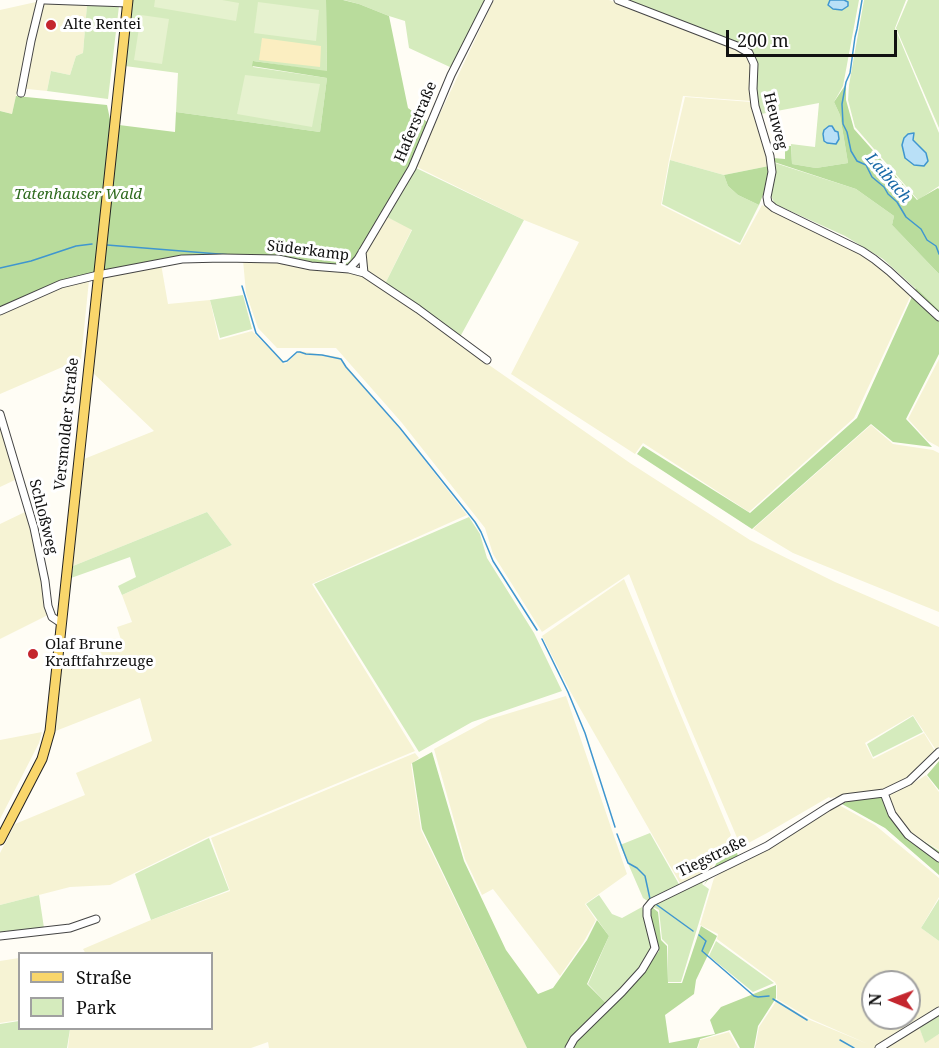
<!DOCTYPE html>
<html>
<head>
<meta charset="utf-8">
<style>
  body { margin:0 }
  #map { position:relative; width:939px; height:1048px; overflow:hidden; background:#fffdf5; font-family:"Noto Serif",serif }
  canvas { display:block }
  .legend { position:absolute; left:18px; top:952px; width:195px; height:78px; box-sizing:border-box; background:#fff; border:2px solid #a0a0a0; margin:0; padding:8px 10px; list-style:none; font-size:18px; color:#111 }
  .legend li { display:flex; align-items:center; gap:12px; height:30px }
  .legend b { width:30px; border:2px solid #a0a0a0 }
  .north { position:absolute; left:861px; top:970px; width:60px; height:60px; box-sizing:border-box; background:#fff; border:2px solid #a0a0a0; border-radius:50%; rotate:271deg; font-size:16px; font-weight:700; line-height:24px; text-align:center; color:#111 }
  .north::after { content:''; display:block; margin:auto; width:21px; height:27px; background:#c4262e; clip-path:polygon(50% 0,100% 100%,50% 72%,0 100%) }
  .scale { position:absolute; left:726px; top:30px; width:171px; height:27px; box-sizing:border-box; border:3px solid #111; border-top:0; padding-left:8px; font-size:18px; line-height:21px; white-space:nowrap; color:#111; -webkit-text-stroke:4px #fff; paint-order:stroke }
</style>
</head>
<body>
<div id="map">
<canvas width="939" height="1048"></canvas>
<ul class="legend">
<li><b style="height:8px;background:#f9d66b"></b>Straße</li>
<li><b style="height:16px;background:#d5ebbd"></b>Park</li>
</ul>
<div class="north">N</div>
<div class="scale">200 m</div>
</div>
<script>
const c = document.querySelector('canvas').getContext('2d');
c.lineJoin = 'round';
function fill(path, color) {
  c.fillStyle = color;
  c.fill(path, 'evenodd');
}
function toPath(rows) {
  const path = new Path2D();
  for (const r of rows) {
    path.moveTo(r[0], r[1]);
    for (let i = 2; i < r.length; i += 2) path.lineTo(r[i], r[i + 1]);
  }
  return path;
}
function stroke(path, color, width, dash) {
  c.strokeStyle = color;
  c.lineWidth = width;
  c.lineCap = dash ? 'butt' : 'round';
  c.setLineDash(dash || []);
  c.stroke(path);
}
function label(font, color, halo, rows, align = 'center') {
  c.font = font + ' "Noto Serif",serif';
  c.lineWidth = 6;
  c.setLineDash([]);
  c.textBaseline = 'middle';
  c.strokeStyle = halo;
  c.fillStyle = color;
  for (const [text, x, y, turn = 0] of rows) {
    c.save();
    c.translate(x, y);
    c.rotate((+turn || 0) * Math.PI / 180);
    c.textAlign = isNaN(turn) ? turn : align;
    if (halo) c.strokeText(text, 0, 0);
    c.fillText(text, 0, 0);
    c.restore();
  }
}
const farmland = toPath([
  [494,0,609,0,736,48,746,54,752,65,750,101,683,96,669,160,661,205,740,245,762,205,860,253,888,273,911,295,854,418,749,512,643,443,635,454,511,374,579,242,524,220,415,166],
  [36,2,87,5,83,53,76,56,70,75,51,71,47,91,18,88,12,114,0,111,0,10],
  [685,97,751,102,766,146,769,166,724,175,670,160],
  [387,217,412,229,385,284,367,273,364,253],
  [243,260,280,263,313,270,357,273,422,314,489,365,630,463,750,540,835,582,939,627,939,746,936,750,913,715,865,743,873,759,924,733,935,751,908,778,884,790,830,798,829,797,767,833,741,847,676,694,629,574,542,632,493,554,485,528,402,423,336,348,277,348,258,328,246,293],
  [161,264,168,304,210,300,219,340,252,331,285,364,299,351,339,357,408,439,467,515,312,584,415,751,210,836,110,885,70,887,0,905,0,853,15,824,85,795,76,773,152,741,140,698,53,732,62,666,122,643,117,627,132,622,122,595,232,545,207,512,73,566,84,459,154,431,93,373,102,277],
  [89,280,81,359,0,394,0,314,62,286],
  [939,359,939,447,928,441,908,419],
  [0,421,17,479,0,487],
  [871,425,893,444,933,450,939,453,939,612,793,553,753,529],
  [27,511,32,526,48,615,0,639,0,524],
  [624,579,731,835,711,868,681,885,570,691,542,636],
  [566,696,627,874,585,904,596,920,583,943,560,976,493,889,482,895,465,859,434,749,490,719],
  [42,732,39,743,0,819,0,740],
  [415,753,419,758,411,764,421,830,527,1048,269,1048,268,1042,251,1048,68,1048,70,1029,212,1028,212,954,86,954,83,949,151,920,230,891,211,838],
  [926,775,939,792,939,850,906,830,894,812,888,796,920,779],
  [839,805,875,825,939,878,939,897,921,928,939,941,939,1009,932,1011,874,1048,755,1048,759,1027,777,1000,810,1020,868,1044,811,1019,777,999,777,986,775,982,717,939,718,934,700,925,714,878,730,866],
  [873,982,909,982,909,1018,873,1018],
  [19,958,19,1020,0,1023,0,961],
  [919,1027,925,1042,939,1034,939,1048,884,1048],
  [729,1032,738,1048,698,1048,700,1040]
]);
const green = toPath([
  [132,0,326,0,327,72,254,61,253,67,327,78,320,132,176,112,178,73,125,66],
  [344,0,485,0,452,68,409,48,405,21,389,16,359,4],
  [623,0,859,0,843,86,834,102,840,115,848,163,816,168,792,164,791,144,815,147,819,103,761,114,755,92,755,61,754,54,750,48],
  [864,0,906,0,895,28,939,133,939,186,918,200,855,127,848,100,849,85],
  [908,0,939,0,939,128,896,28],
  [87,5,119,6,108,99,47,91,51,71,70,75,76,56,83,53],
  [670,160,724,175,728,186,738,195,759,205,740,243,662,204],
  [775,163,856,189,894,216,892,225,939,274,939,310,883,259,845,236,775,204,771,196],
  [414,167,524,220,460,337,385,284,412,230,387,217],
  [243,295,252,329,220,338,210,300],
  [207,512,232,545,122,595,118,586,136,577,130,557,71,578,73,566],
  [469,517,480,534,487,558,534,633,562,691,472,722,419,752,314,584],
  [913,716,923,732,873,757,867,744],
  [650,833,680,886,649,902,643,898,620,845],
  [209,838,229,890,151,920,135,874],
  [707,877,702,884,709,889,681,982,668,982,668,945,662,939,659,910,653,907,661,900],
  [39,895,44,928,0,933,0,905],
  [599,895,612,914,622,918,642,907,653,947,640,969,607,1004,588,984,609,936,586,904],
  [939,899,939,941,921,928],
  [716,941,774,983,753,992,709,956],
  [939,1014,939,1034,925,1043,919,1027],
  [19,1021,20,1028,70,1029,67,1048,0,1048,0,1024]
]);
const forest = toPath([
  [326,0,343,0,359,4,389,16,408,108,430,124,406,172,363,243,359,253,346,266,242,255,106,271,103,268,96,270,93,273,0,307,0,111,12,114,16,96,107,105,111,124,175,132,176,112,320,132,327,78,252,66,253,61,327,71],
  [846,84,846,100,854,129,917,200,938,188,939,189,939,274,892,225,894,216,856,189,774,162,773,158,785,159,785,146,791,146,792,164,816,168,848,163,840,115,834,102],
  [769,166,766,187,759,205,738,195,728,186,724,175],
  [916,288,939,310,939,354,906,419,932,447,893,442,871,424,752,529,637,454,643,446,750,513,857,418],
  [432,752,464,861,506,950,538,994,553,988,587,940,597,920,609,936,587,984,607,1004,564,1048,527,1048,422,829,412,763],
  [939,761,939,790,927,775],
  [884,797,906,830,939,851,939,875,885,828,842,804,850,800],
  [728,843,735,843,738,857,719,866,704,885],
  [652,907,658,912,661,940,667,946,668,983,682,983,701,926,717,936,696,980,694,994,665,1015,669,1043,715,1034,710,1020,721,1007,776,985,776,998,758,1026,754,1048,740,1048,730,1030,700,1039,697,1048,569,1048,624,994,659,951,650,916]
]);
const sand = toPath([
  [262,38,321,46,320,67,259,60]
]);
const pitch = toPath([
  [155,0,222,0,239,3,236,21,154,7],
  [258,2,319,10,316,41,254,33],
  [141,15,169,19,162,64,134,60],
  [245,75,320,84,312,127,237,114]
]);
const water = toPath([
  [830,0,844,0,848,2,848,6,842,10,833,9,828,5,830,0],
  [829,126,832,126,835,131,838,132,839,139,836,144,827,143,824,141,823,134,824,130,829,126],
  [914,133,913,140,926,153,928,161,924,166,914,165,905,158,902,145,904,138,908,134,914,133]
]);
const stream = toPath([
  [862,0,857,29,855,37,850,73,846,82,842,104,843,124,847,132,851,151,857,161,866,165,872,177,884,187,888,194,897,202,906,217,921,229,927,240,936,246,939,254],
  [107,245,231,255],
  [0,268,31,261,76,246,92,244],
  [242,286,256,333,283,362,287,361,297,352,300,352,306,354,322,355,341,359,346,367,400,428,475,522,481,532,493,561,537,630],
  [542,639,568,692,585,733,615,827],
  [617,834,628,863,637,868,645,876,650,899],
  [657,905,693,931],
  [699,935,706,941,702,951,754,996,758,997,769,996],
  [773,999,807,1020],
  [840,1040,854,1048]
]);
const minor = toPath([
  [45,0,128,3],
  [618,0,737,46,749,53,754,64,753,89,755,106,770,156,772,172,767,197,768,203,774,208,862,251,874,259,889,271,939,317],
  [21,93,31,41,41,0],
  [362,252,364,273],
  [349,269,358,259,412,168,451,75,489,0],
  [0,311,61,284,98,275,182,259,223,258,278,259,311,266,349,269,364,273,418,309,487,360],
  [0,414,34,528,45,581,48,606,52,617,61,623],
  [884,793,892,814,908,835,939,858],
  [0,936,70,928,96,919],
  [569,1048,574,1039,622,992,642,970,655,948,647,916,647,908,652,902,767,846,828,807,844,798,884,793,909,781,939,752],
  [879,1048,939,1011]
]);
const major = toPath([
  [0,840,42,759,50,731,128,0]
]);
const markers = [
  [51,25,6,"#c4262e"],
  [33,654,6,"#c4262e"]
];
const poiNames = [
  ["Alte Rentei",63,25],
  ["Olaf Brune",45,645],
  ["Kraftfahrzeuge",45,662]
];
const streetNames = [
  ["Heuweg",775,121,76],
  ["Haferstraße",416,122,-67],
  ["Süderkamp",308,251,7],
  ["Versmolder Straße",67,424,-84],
  ["Schloßweg",43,517,76],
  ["Tiegstraße",712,857,-26]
];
const parkNames = [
  ["Tatenhauser Wald",78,195]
];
const waterNames = [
  ["Laibach",888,178,49]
];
fill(farmland, '#f6f3d4');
fill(green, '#d5ebbd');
fill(forest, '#b9dc9c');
fill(sand, '#fbeec1');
fill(pitch, '#e6f2cf');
fill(water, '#b9e0f7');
stroke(water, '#3f96cf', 1.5);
stroke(stream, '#3f96cf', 1.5);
stroke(minor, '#444', 9);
stroke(major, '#222', 11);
stroke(minor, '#fff', 7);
stroke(major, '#f9d66b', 9);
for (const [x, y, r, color] of markers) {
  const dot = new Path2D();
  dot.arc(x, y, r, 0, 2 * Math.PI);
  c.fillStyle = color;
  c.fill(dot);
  stroke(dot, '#fff', 2);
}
label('15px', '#111', '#fff', poiNames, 'left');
label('15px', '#111', '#fff', streetNames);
label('italic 15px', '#2f6b1f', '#fff', parkNames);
label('italic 16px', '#1768a6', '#fff', waterNames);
</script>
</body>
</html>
